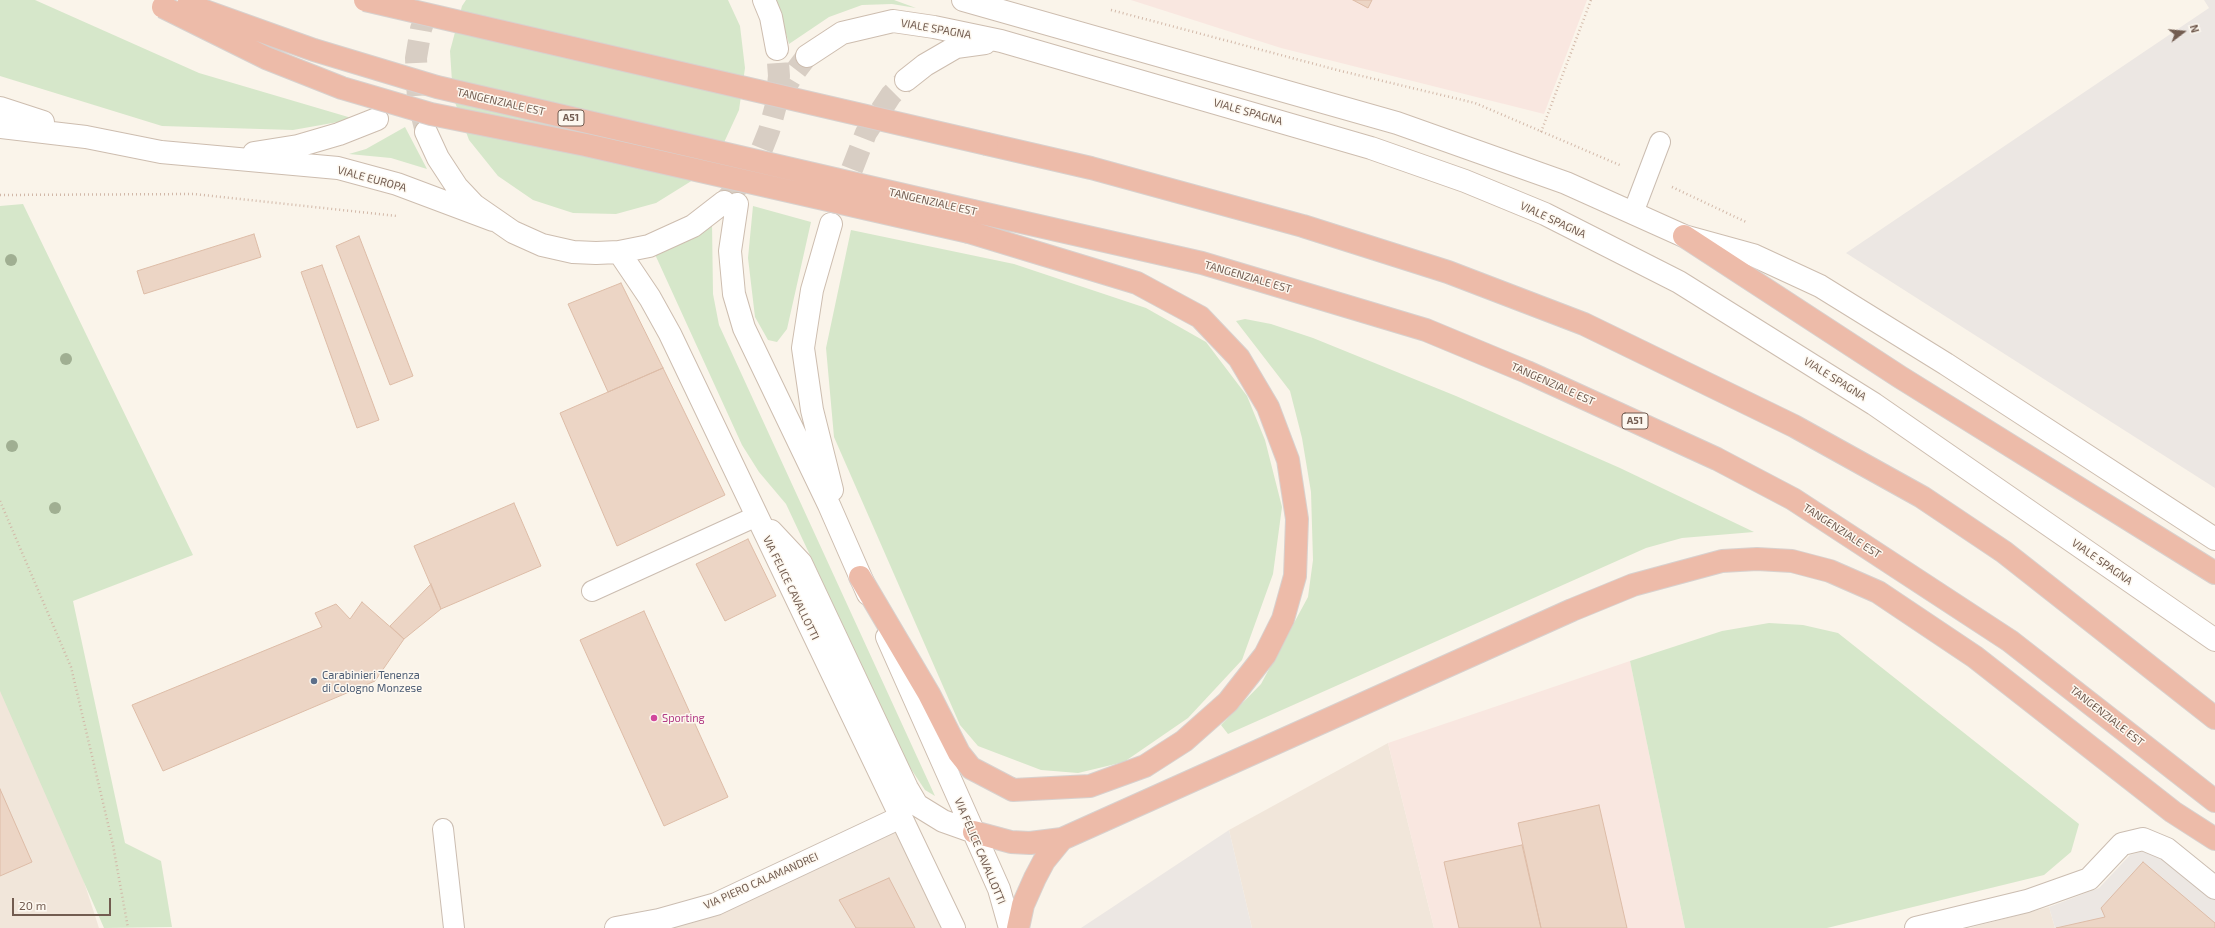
<!DOCTYPE html>
<html>
<head>
<meta charset="utf-8">
<style>
  body { margin:0 }
  #map { position:relative; width:2215px; height:928px; overflow:hidden; background:#faf4ea; font-family:"Exo 2",sans-serif }
  canvas { display:block }
  .north { position:absolute; left:2163px; top:12px; width:40px; height:40px; -webkit-text-stroke:3px #fdf8f0; paint-order:stroke; rotate:74deg; font-size:11px; font-weight:700; line-height:16px; text-align:center; color:#725c50 }
  .north::after { content:''; display:block; margin:auto; width:14px; height:18px; background:#725c50; clip-path:polygon(50% 0,100% 100%,50% 72%,0 100%) }
  .scale { position:absolute; left:12px; top:898px; width:99px; height:18px; box-sizing:border-box; border:2px solid #725c50; border-top:0; padding-left:5px; font-size:12px; line-height:14px; white-space:nowrap; color:#725c50; -webkit-text-stroke:3px #fdf8f0; paint-order:stroke }
</style>
</head>
<body>
<div id="map">
<canvas width="2215" height="928"></canvas>
<div class="north">N</div>
<div class="scale">20 m</div>
</div>
<script>
const c = document.querySelector('canvas').getContext('2d');
c.lineJoin = 'round';
function fill(path, color) {
  c.fillStyle = color;
  c.fill(path, 'evenodd');
}
function toPath(rows) {
  const path = new Path2D();
  for (const r of rows) {
    path.moveTo(r[0], r[1]);
    for (let i = 2; i < r.length; i += 2) path.lineTo(r[i], r[i + 1]);
  }
  return path;
}
function stroke(path, color, width, dash) {
  c.strokeStyle = color;
  c.lineWidth = width;
  c.lineCap = dash ? 'butt' : 'round';
  c.setLineDash(dash || []);
  c.stroke(path);
}
function label(font, color, halo, rows, align = 'center') {
  c.font = font + ' "Exo 2",sans-serif';
  c.lineWidth = 3;
  c.setLineDash([]);
  c.textBaseline = 'middle';
  c.strokeStyle = halo;
  c.fillStyle = color;
  for (const [text, x, y, turn = 0] of rows) {
    c.save();
    c.translate(x, y);
    c.rotate((+turn || 0) * Math.PI / 180);
    c.textAlign = isNaN(turn) ? turn : align;
    if (halo) c.strokeText(text, 0, 0);
    c.fillText(text, 0, 0);
    c.restore();
  }
}
const residential = toPath([
  [0,623,99,928,0,928],
  [1388,743,1434,928,1252,928,1229,830],
  [898,830,946,928,671,928,719,915],
  [2049,907,2055,928,1969,928]
]);
const commercial = toPath([
  [1131,0,1587,0,1544,114,1281,48],
  [1630,661,1685,928,1434,928,1388,743]
]);
const industrial = toPath([
  [2204,0,2215,0,2215,488,1846,253,2209,8],
  [1229,830,1252,928,1081,928],
  [2144,851,2162,856,2215,900,2215,928,2055,928,2049,907,2099,888,2130,855]
]);
const green = toPath([
  [0,0,35,0,199,73,355,119,293,130,162,126,0,76],
  [466,0,728,0,740,26,745,68,739,110,721,149,693,180,656,203,616,214,573,213,533,200,498,176,469,140,453,97,450,51,462,6],
  [776,0,894,0,916,8,892,4,862,5,829,17,789,44],
  [405,127,427,169,391,158,349,154,366,149],
  [23,204,193,555,73,601,125,843,161,861,172,927,104,928,0,691,0,206],
  [753,206,811,222,787,329,777,342,768,340,755,317,748,258],
  [712,223,713,294,719,325,935,796,925,790,909,766,786,504,759,472,742,445,653,250,668,248,685,242],
  [851,230,1014,264,1146,308,1206,342,1247,396,1265,440,1282,507,1273,574,1242,660,1188,718,1124,762,1078,773,1041,770,978,746,960,725,834,437,826,348],
  [1245,319,1271,324,1313,338,1456,396,1620,468,1754,532,1682,538,1646,548,1228,734,1221,725,1261,684,1308,597,1313,560,1311,492,1302,438,1290,391,1236,321],
  [1769,623,1803,625,1838,633,2079,824,2071,852,2044,875,1827,928,1685,928,1630,661,1722,631]
]);
const building = toPath([
  [1353,0,1372,0,1368,8,1353,0],
  [254,234,261,257,144,294,137,271,254,234],
  [359,236,413,376,390,385,336,246,359,236],
  [322,265,379,420,357,428,301,272,322,265],
  [621,283,663,368,608,392,568,304,621,283],
  [663,368,725,495,617,546,560,413,663,368],
  [514,503,541,566,441,609,414,546,514,503],
  [748,539,776,596,725,621,696,564,748,539],
  [431,584,441,609,404,639,390,626,431,584],
  [362,602,404,639,375,681,163,771,132,705,322,627,315,613,336,604,350,619,362,602],
  [644,611,728,797,664,826,580,640,644,611],
  [0,789,32,862,0,876,0,789],
  [1599,805,1627,928,1541,928,1518,823,1599,805],
  [1522,845,1541,928,1459,928,1444,862,1522,845],
  [2143,862,2215,923,2215,928,2056,928,2105,917,2101,908,2143,862],
  [889,878,915,928,856,928,839,900,889,878]
]);
const secondaryTunnel = toPath([
  [779,98,794,73,807,56],
  [425,128,418,100,416,58,421,29,431,0],
  [840,200,866,133,891,95,906,80],
  [724,202,746,177,759,156,769,131,776,105,779,76,777,49]
]);
const path = toPath([
  [1111,10,1341,71,1475,103,1622,166],
  [1541,132,1591,0],
  [1672,187,1746,222],
  [0,195,194,194,397,216],
  [0,501,71,667,113,845,128,928]
]);
const lane = toPath([
  [1633,213,1660,142],
  [592,591,757,516],
  [443,829,454,928]
]);
const street = toPath([
  [616,928,659,920,716,904,901,817],
  [1916,928,2027,901,2089,879,2122,844,2143,839,2167,849,2215,888]
]);
const secondary = toPath([
  [764,0,771,17,777,49],
  [963,0,1397,123,1566,183,1684,236,1753,255,1820,286,1946,364,2215,539],
  [807,56,842,33,893,21,934,27,1001,41,1371,148,1465,181,1545,214,1679,282,1874,404,2215,640],
  [906,80,925,65,956,47,985,43],
  [0,108,43,122],
  [0,127,86,137,161,152,338,168,397,184,493,220],
  [426,132,438,158,457,187,474,205,513,232,542,245,573,252,596,253,619,252,649,246,693,226,724,202],
  [254,153,298,146,339,134,377,119],
  [737,204,730,251,734,294,744,328,829,505,868,594],
  [831,224,812,290,803,348,812,410,832,490],
  [619,252,650,298,670,334,954,928],
  [771,531,801,563,907,788,917,805,943,821,974,832],
  [887,637,999,889,1010,928]
]);
const highway = toPath([
  [987,144,1091,168,1303,226,1448,272,1584,324,1794,426,1922,497,2004,552,2215,718],
  [973,211,1202,263,1426,330,1527,372,1717,459,1793,499,2010,641,2215,801],
  [1684,236,1900,377,2215,573],
  [860,577,929,694,959,753,971,768,1013,790,1090,786,1145,766,1184,741,1228,702,1265,655,1283,619,1295,576,1297,519,1288,460,1268,407,1239,358,1200,317,1137,283,969,232],
  [974,832,1011,842,1030,843,1062,839,1572,610,1633,585,1722,561,1757,559,1792,561,1830,571,1878,592,1975,657,2173,812,2215,839],
  [1018,928,1023,905,1035,878,1044,861,1062,839]
]);
const highwayBridge = toPath([
  [365,0,987,144],
  [188,5,314,50,437,87,973,211],
  [163,7,266,58,342,88,431,114,586,145,969,232]
]);
const trees = [
  [11,260],
  [66,359],
  [12,446],
  [55,508]
];
const markers = [
  [314,681,4,"#5c6f8a"],
  [654,718,4,"#d1479c"]
];
const shields = [
  [571,118,26],
  [1635,421,26]
];
const shieldNames = [
  ["A51",571,118],
  ["A51",1635,421]
];
const streetNames = [
  ["VIALE SPAGNA",936,29,10],
  ["TANGENZIALE EST",501,102,13],
  ["VIALE SPAGNA",1248,112,16],
  ["VIALE EUROPA",372,179,15],
  ["TANGENZIALE EST",933,202,13],
  ["VIALE SPAGNA",1553,220,25],
  ["TANGENZIALE EST",1248,277,16],
  ["VIALE SPAGNA",1835,379,32],
  ["TANGENZIALE EST",1553,384,24],
  ["TANGENZIALE EST",1842,531,33],
  ["VIALE SPAGNA",2102,562,35],
  ["VIA FELICE CAVALLOTTI",791,588,64],
  ["TANGENZIALE EST",2107,716,38],
  ["VIA FELICE CAVALLOTTI",980,851,67],
  ["VIA PIERO CALAMANDREI",761,881,-24]
];
const serviceNames = [
  ["Carabinieri Tenenza",322,675],
  ["di Cologno Monzese",322,688]
];
const hotelNames = [
  ["Sporting",662,718]
];
fill(residential, '#f1e6da');
fill(commercial, '#f9e7e0');
fill(industrial, '#ece7e3');
fill(green, '#d6e7ca');
fill(building, '#ecd5c5');
stroke(building, '#ddbca7', 1);
stroke(secondaryTunnel, '#d8cec4', 22, [22, 11]);
stroke(lane, '#cbbdb1', 22);
stroke(street, '#cbbdb1', 24);
stroke(secondary, '#cdbdaf', 24);
stroke(highway, '#d8d1ce', 24);
stroke(path, '#d2b8a8', 2.5, [1, 3]);
stroke(lane, '#fff', 20);
stroke(street, '#fff', 22);
stroke(secondary, '#fff', 22);
stroke(highway, '#edbba9', 22);
stroke(highwayBridge, '#d8d1ce', 24, []);
stroke(highwayBridge, '#edbba9', 22);
c.fillStyle = '#a0af92';
for (const [x, y] of trees) {
  c.beginPath();
  c.arc(x, y, 6, 0, 2 * Math.PI);
  c.fill();
}
for (const [x, y, r, color] of markers) {
  const dot = new Path2D();
  dot.arc(x, y, r, 0, 2 * Math.PI);
  c.fillStyle = color;
  c.fill(dot);
  stroke(dot, '#fdf8f0', 1.5);
}
for (const [x, y, w] of shields) {
  const box = new Path2D();
  box.roundRect(x - w / 2, y - 8, w, 16, 3);
  c.fillStyle = '#fdf8f0';
  c.fill(box);
  stroke(box, '#725c50', 1);
}
label('bold 10px', '#725c50', null, shieldNames);
label('11px', '#725c50', '#fdf8f0', streetNames);
label('11px', '#4e5e75', '#fdf8f0', serviceNames, 'left');
label('11px', '#b23c85', '#fdf8f0', hotelNames, 'left');
</script>
</body>
</html>
